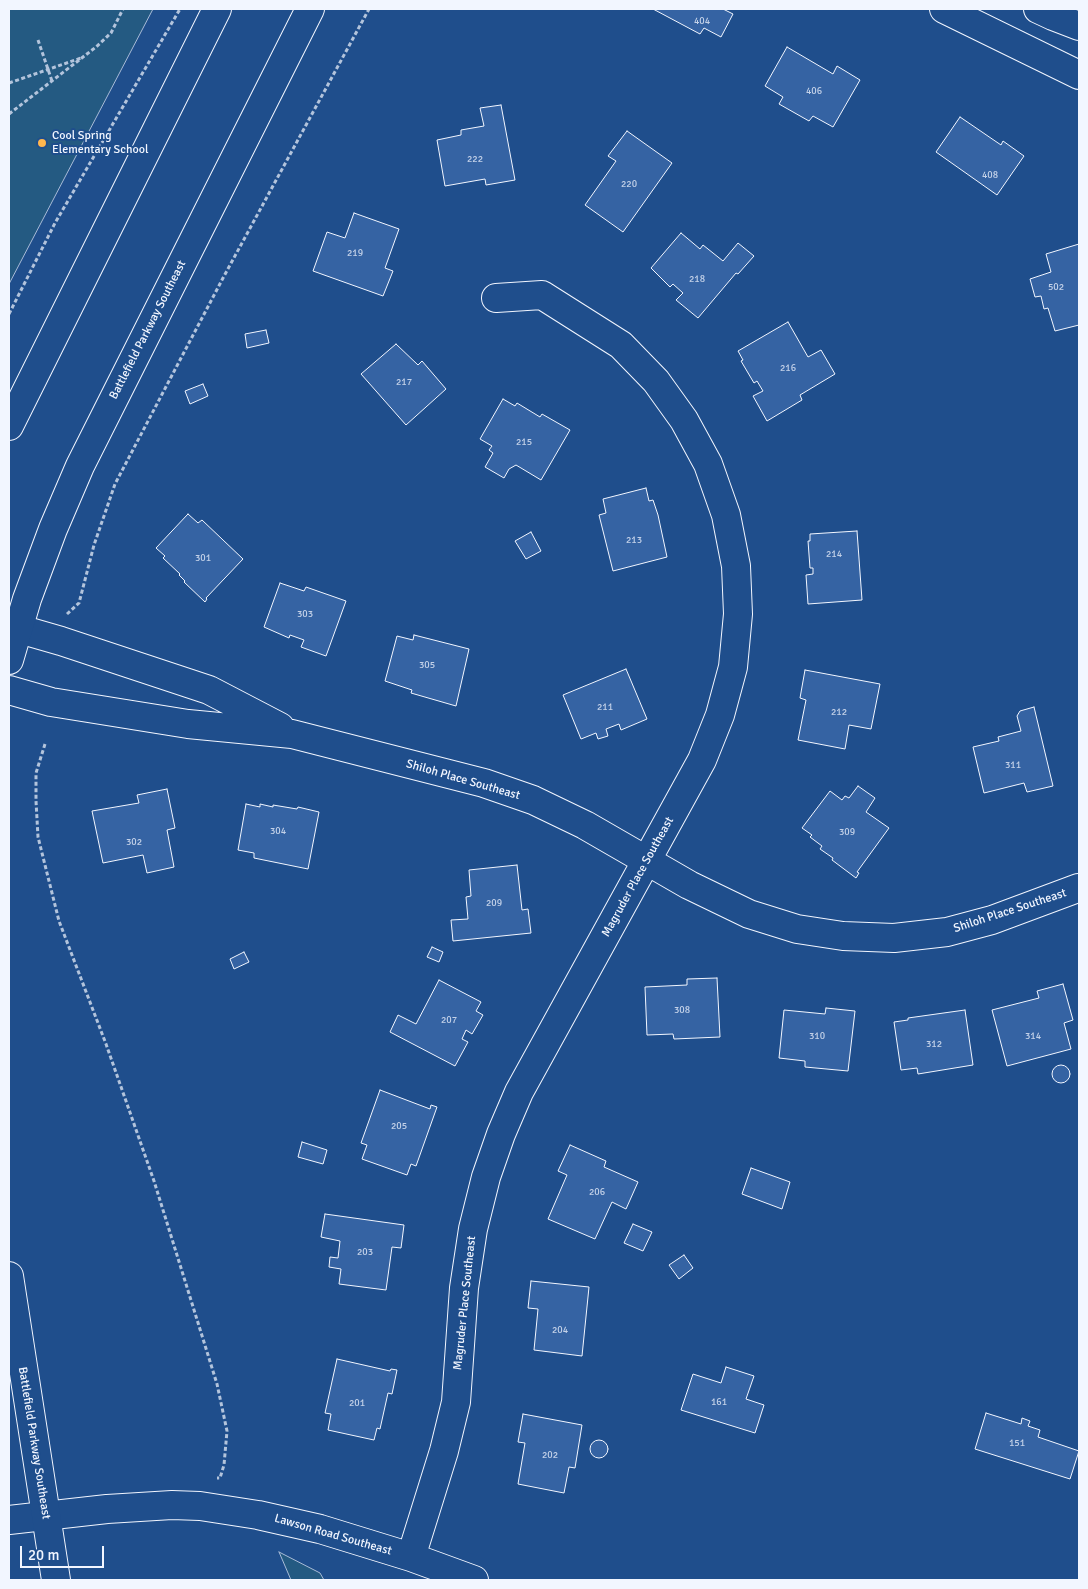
<!DOCTYPE html>
<html>
<head>
<meta charset="utf-8">
<style>
  body { margin:0 }
  #map { position:relative; width:1088px; height:1589px; overflow:hidden; background:#1f4e8c; font-family:Signika,sans-serif }
  canvas { display:block }
  .frame { position:absolute; inset:0; border:10px solid #f2f6ff; pointer-events:none }
  .scale { position:absolute; left:20px; top:1546px; width:84px; height:22px; box-sizing:border-box; border:2px solid #f2f6ff; border-top:0; padding-left:6px; font-size:15px; line-height:18px; white-space:nowrap; color:#f2f6ff; -webkit-text-stroke:4px #1f4e8c; paint-order:stroke }
</style>
</head>
<body>
<div id="map">
<canvas width="1088" height="1589"></canvas>
<div class="frame"></div>
<div class="scale">20 m</div>
</div>
<script>
const c = document.querySelector('canvas').getContext('2d');
c.lineJoin = 'round';
function fill(path, color) {
  c.fillStyle = color;
  c.fill(path, 'evenodd');
}
function toPath(rows) {
  const path = new Path2D();
  for (const r of rows) {
    if (r.length === 3) {
      path.moveTo(r[0] + r[2], r[1]);
      path.arc(r[0], r[1], r[2], 0, 2 * Math.PI);
      continue;
    }
    path.moveTo(r[0], r[1]);
    for (let i = 2; i < r.length; i += 2) path.lineTo(r[i], r[i + 1]);
  }
  return path;
}
function stroke(path, color, width, dash) {
  c.strokeStyle = color;
  c.lineWidth = width;
  c.lineCap = dash ? 'butt' : 'round';
  c.setLineDash(dash || []);
  c.stroke(path);
}
function label(font, color, halo, rows, align = 'center') {
  c.font = font + ' Signika,sans-serif';
  c.lineWidth = 4;
  c.setLineDash([]);
  c.textBaseline = 'middle';
  c.strokeStyle = halo;
  c.fillStyle = color;
  for (const [text, x, y, turn = 0] of rows) {
    c.save();
    c.translate(x, y);
    c.rotate((+turn || 0) * Math.PI / 180);
    c.textAlign = isNaN(turn) ? turn : align;
    if (halo) c.strokeText(text, 0, 0);
    c.fillText(text, 0, 0);
    c.restore();
  }
}
const green = toPath([
  [9,9,153,9,9,284,9,9],
  [279,1552,320,1573,324,1580,291,1580,279,1552]
]);
const building = toPath([
  [653,9,723,9,733,14,721,37,704,28,700,34,653,9],
  [787,47,833,74,837,66,860,80,833,127,813,116,809,121,779,104,783,97,765,86,787,47],
  [501,105,515,180,486,185,485,179,445,186,437,140,461,135,461,130,484,126,480,108,501,105],
  [960,117,1001,145,1003,141,1024,156,997,195,936,152,960,117],
  [627,131,672,163,623,232,585,205,616,161,608,156,627,131],
  [354,213,399,229,385,268,393,271,383,296,313,271,327,232,345,238,354,213],
  [681,233,700,249,703,245,723,261,738,243,754,256,738,274,736,273,698,318,676,300,683,293,673,284,670,287,651,268,681,233],
  [1079,244,1079,325,1055,331,1048,308,1044,309,1041,296,1035,297,1030,279,1051,272,1046,254,1079,244],
  [788,322,808,357,821,350,835,374,800,395,802,400,767,421,753,396,763,391,757,381,754,383,741,361,743,360,738,351,788,322],
  [266,330,269,343,247,348,245,334,266,330],
  [396,344,418,365,422,361,446,389,406,425,361,374,396,344],
  [203,384,208,396,190,404,185,391,203,384],
  [503,399,515,406,517,403,540,417,542,414,570,430,541,480,516,465,509,469,504,478,485,467,493,453,489,450,492,446,480,439,503,399],
  [646,488,649,501,653,500,658,515,667,557,613,571,599,515,606,513,603,499,646,488],
  [188,514,198,523,202,520,243,559,206,598,207,599,205,602,184,582,185,581,179,575,180,574,163,558,165,556,156,548,188,514],
  [857,531,862,600,808,604,806,575,813,574,813,568,810,568,808,541,810,541,810,534,857,531],
  [531,532,541,551,526,559,515,541,531,532],
  [280,583,304,591,306,587,346,601,326,656,301,647,304,640,290,635,289,638,264,627,280,583],
  [414,635,469,649,456,706,411,693,412,690,385,681,397,636,413,640,414,635],
  [626,669,647,719,621,730,619,724,606,729,608,736,598,739,596,733,581,739,563,695,626,669],
  [805,670,880,684,871,729,849,725,845,749,798,740,806,700,800,698,805,670],
  [1034,707,1053,786,1027,792,1024,783,984,793,973,747,999,741,998,737,1021,731,1017,716,1020,711,1034,707],
  [858,786,875,798,866,812,889,828,857,872,859,873,856,878,832,860,833,858,820,849,822,846,810,837,812,835,802,828,830,791,842,800,845,796,849,798,858,786],
  [167,789,175,828,167,830,174,867,147,873,143,855,103,863,92,811,139,803,137,795,167,789],
  [246,804,260,807,260,804,273,807,273,805,297,809,298,807,319,812,308,869,254,858,254,853,238,850,246,804],
  [517,865,522,910,528,909,531,933,453,941,451,920,468,919,466,897,471,896,469,870,517,865],
  [432,947,443,952,439,962,427,957,432,947],
  [244,952,249,962,234,969,230,959,244,952],
  [717,978,720,1037,674,1039,673,1034,647,1035,645,987,687,985,687,979,717,978],
  [439,980,481,1002,476,1011,483,1015,472,1034,466,1030,462,1039,468,1042,455,1066,390,1032,398,1015,416,1024,439,980],
  [1063,984,1073,1020,1064,1023,1071,1049,1007,1066,992,1010,1039,998,1037,991,1063,984],
  [826,1008,855,1011,848,1071,805,1067,805,1061,779,1058,784,1010,825,1014,826,1008],
  [965,1010,973,1065,918,1074,917,1068,901,1070,894,1022,908,1020,908,1018,965,1010],
  [1061,1074,9],
  [380,1090,430,1109,431,1105,437,1107,416,1166,411,1164,407,1175,362,1159,367,1145,361,1143,380,1090],
  [302,1142,327,1150,323,1164,298,1157,302,1142],
  [570,1145,606,1161,604,1167,638,1182,626,1209,612,1202,595,1239,548,1219,567,1175,558,1171,570,1145],
  [751,1168,790,1182,782,1209,742,1194,751,1168],
  [325,1214,404,1225,401,1248,392,1247,386,1290,339,1284,341,1269,329,1267,330,1257,338,1258,340,1241,321,1237,325,1214],
  [633,1224,652,1232,643,1251,624,1243,633,1224],
  [684,1255,693,1268,679,1279,669,1265,684,1255],
  [531,1281,589,1287,582,1356,534,1350,538,1309,528,1308,531,1281],
  [337,1359,390,1371,391,1369,397,1370,392,1394,388,1393,380,1429,377,1428,374,1440,328,1430,331,1414,325,1413,337,1359],
  [726,1367,754,1376,746,1399,764,1405,755,1433,681,1410,693,1374,721,1383,726,1367],
  [986,1413,1021,1424,1022,1418,1030,1421,1028,1426,1040,1430,1038,1437,1079,1451,1070,1479,975,1449,986,1413],
  [523,1414,582,1425,575,1468,569,1467,564,1493,518,1484,525,1443,518,1442,523,1414],
  [599,1449,9]
]);
const path = toPath([
  [38,40,52,81],
  [9,83,81,58],
  [9,114,96,47,111,33,123,9],
  [9,314,55,223,180,9],
  [67,614,79,603,94,545,115,484,223,278,369,9],
  [45,744,36,773,36,801,38,837,59,921,106,1044,154,1181,217,1384,227,1431,224,1465,220,1478,217,1478]
]);
const minor = toPath([
  [944,9,1079,75],
  [1038,9,1053,16,1079,26],
  [9,626,61,641,209,690,280,727],
  [9,690,51,702,188,724,292,734,484,783,533,800,585,825,689,885,749,914,797,929,843,936,894,938,947,932,992,920,1078,888],
  [9,1520,107,1509,172,1505,200,1506,258,1515,320,1529,411,1557,474,1580],
  [411,1557,444,1451,456,1402,464,1288,473,1229,486,1177,501,1134,519,1092,702,760,720,715,733,667,738,614,736,566,726,515,708,464,684,420,656,381,621,345,542,295,496,298]
]);
const major = toPath([
  [9,426,217,9],
  [9,660,27,599,53,529,80,466,310,9],
  [9,1276,56,1580]
]);
const markers = [
  [42,143,5,"#ffb74d"]
];
const numberNames = [
  ["404",702,21],
  ["406",814,91],
  ["222",475,159],
  ["408",990,175],
  ["220",629,184],
  ["219",355,253],
  ["218",697,279],
  ["502",1056,287],
  ["216",788,368],
  ["217",404,382],
  ["215",524,442],
  ["213",634,540],
  ["214",834,554],
  ["301",203,558],
  ["303",305,614],
  ["305",427,665],
  ["211",605,707],
  ["212",839,712],
  ["311",1013,765],
  ["304",278,831],
  ["309",847,832],
  ["302",134,842],
  ["209",494,903],
  ["308",682,1010],
  ["207",449,1020],
  ["310",817,1036],
  ["314",1033,1036],
  ["312",934,1044],
  ["205",399,1126],
  ["206",597,1192],
  ["203",365,1252],
  ["204",560,1330],
  ["161",719,1402],
  ["201",357,1403],
  ["151",1017,1443],
  ["202",550,1455]
];
const poiNames = [
  ["Cool Spring",52,136],
  ["Elementary School",52,150]
];
const streetNames = [
  ["Battlefield Parkway Southeast",148,330,-63],
  ["Shiloh Place Southeast",463,780,16],
  ["Magruder Place Southeast",638,877,-61],
  ["Shiloh Place Southeast",1010,911,-18],
  ["Magruder Place Southeast",465,1303,-84],
  ["Battlefield Parkway Southeast",34,1443,81],
  ["Lawson Road Southeast",333,1535,16]
];
fill(green, '#245a82');
stroke(green, '#a8bbd7', 1);
fill(building, '#3563a3');
stroke(building, '#f2f6ff', 1);
stroke(minor, '#f2f6ff', 30);
stroke(major, '#f2f6ff', 30);
stroke(path, '#b3c4dc', 3, [4, 2.5]);
stroke(minor, '#1f4e8c', 28);
stroke(major, '#1f4e8c', 28);
for (const [x, y, r, color] of markers) {
  const dot = new Path2D();
  dot.arc(x, y, r, 0, 2 * Math.PI);
  c.fillStyle = color;
  c.fill(dot);
  stroke(dot, '#1f4e8c', 2);
}
label('10px', '#c3d1e8', null, numberNames);
label('12px', '#f2f6ff', '#1f4e8c', poiNames, 'left');
label('12px', '#f2f6ff', '#1f4e8c', streetNames);
</script>
</body>
</html>
